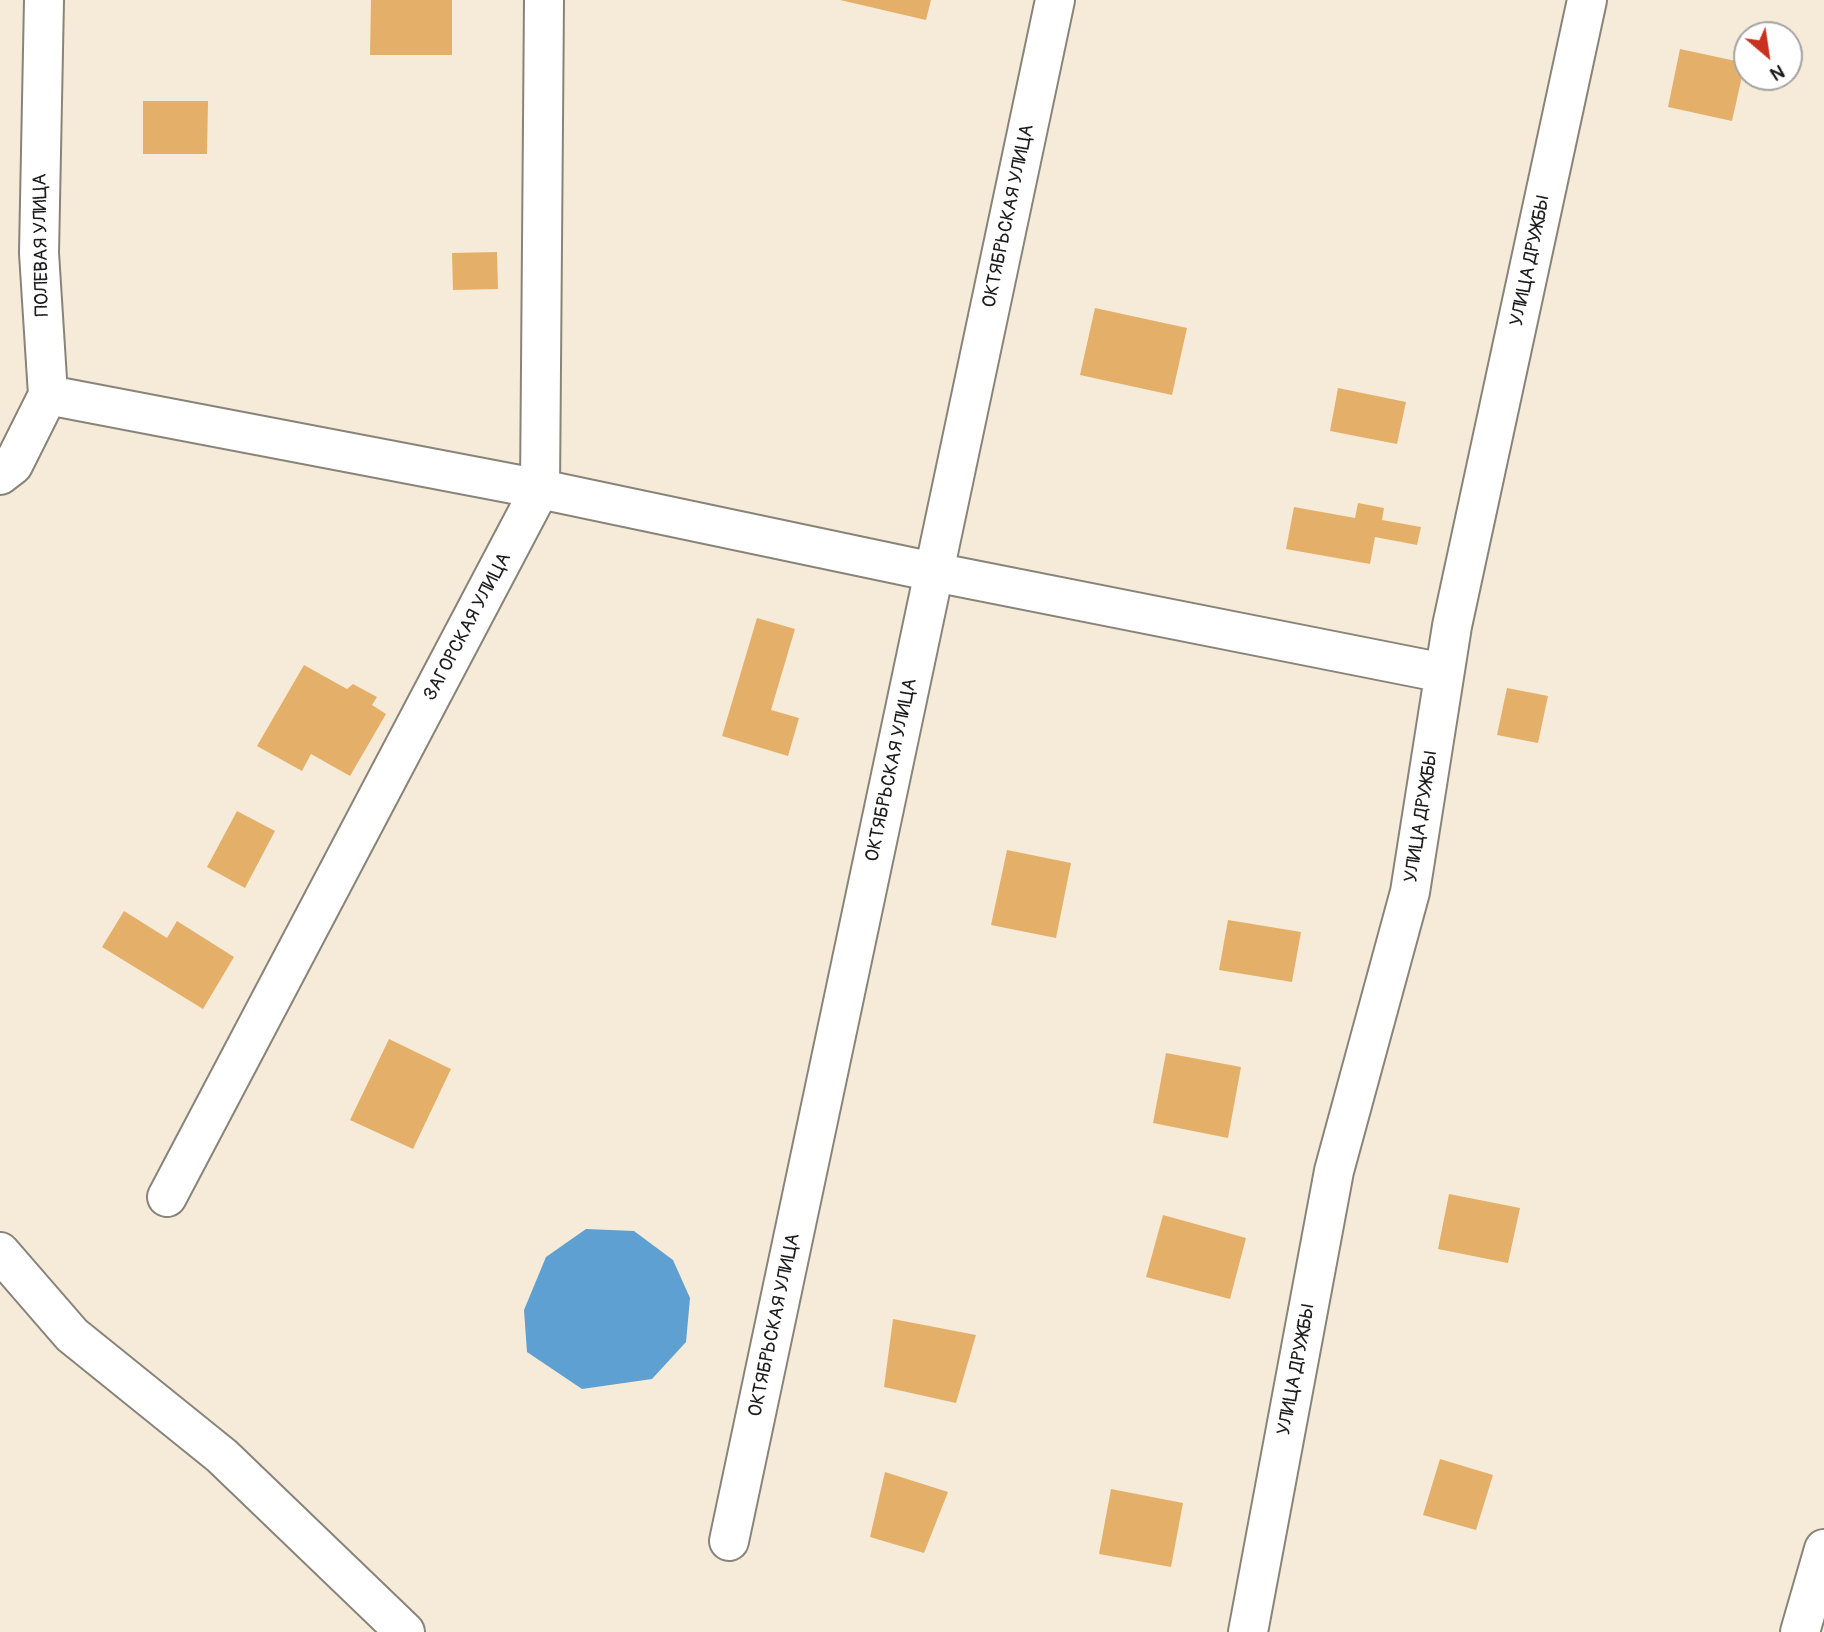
<!DOCTYPE html>
<html>
<head>
<meta charset="utf-8">
<style>
  body { margin:0 }
  #map { position:relative; width:1824px; height:1632px; overflow:hidden; background:#f5ebd8; font-family:Pangolin,sans-serif }
  canvas { display:block }
  .north { position:absolute; left:1733px; top:21px; width:70px; height:70px; box-sizing:border-box; background:#fff; border:2px solid #a4a4a4; border-radius:50%; rotate:151deg; font-size:19px; font-weight:700; line-height:28px; text-align:center; color:#1c1c1c }
  .north::after { content:''; display:block; margin:auto; width:24px; height:32px; background:#c8321e; clip-path:polygon(50% 0,100% 100%,50% 72%,0 100%) }
</style>
</head>
<body>
<div id="map">
<canvas width="1824" height="1632"></canvas>
<div class="north">N</div>
</div>
<script>
const c = document.querySelector('canvas').getContext('2d');
c.lineJoin = 'round';
function fill(path, color) {
  c.fillStyle = color;
  c.fill(path, 'evenodd');
}
function toPath(rows) {
  const path = new Path2D();
  for (const r of rows) {
    path.moveTo(r[0], r[1]);
    for (let i = 2; i < r.length; i += 2) path.lineTo(r[i], r[i + 1]);
  }
  return path;
}
function stroke(path, color, width, dash) {
  c.strokeStyle = color;
  c.lineWidth = width;
  c.lineCap = dash ? 'butt' : 'round';
  c.setLineDash(dash || []);
  c.stroke(path);
}
function label(font, color, halo, rows, align = 'center') {
  c.font = font + ' Pangolin,sans-serif';
  c.lineWidth = 6;
  c.setLineDash([]);
  c.textBaseline = 'middle';
  c.strokeStyle = halo;
  c.fillStyle = color;
  for (const [text, x, y, turn = 0] of rows) {
    c.save();
    c.translate(x, y);
    c.rotate((+turn || 0) * Math.PI / 180);
    c.textAlign = isNaN(turn) ? turn : align;
    if (halo) c.strokeText(text, 0, 0);
    c.fillText(text, 0, 0);
    c.restore();
  }
}
const water = toPath([
  [586,1229,634,1231,673,1260,690,1298,686,1342,652,1379,582,1389,527,1352,524,1310,546,1257]
]);
const building = toPath([
  [371,0,452,0,452,55,370,55],
  [840,0,931,0,926,20],
  [1680,49,1745,63,1732,121,1668,107],
  [143,101,208,101,207,154,143,154],
  [497,252,498,289,453,290,452,253],
  [1095,308,1187,328,1172,395,1080,375],
  [1338,388,1406,402,1397,444,1330,431],
  [1358,503,1384,508,1382,520,1421,527,1417,545,1375,537,1370,564,1286,549,1294,507,1355,518],
  [757,618,795,629,771,710,799,718,788,756,722,736],
  [304,665,347,689,353,684,377,697,372,705,386,714,350,776,311,754,302,771,257,746],
  [1507,688,1548,696,1538,743,1497,735],
  [237,811,275,831,245,888,207,867],
  [1007,850,1071,863,1056,938,991,925],
  [124,911,167,938,177,921,234,957,203,1009,102,947],
  [1228,920,1301,932,1292,982,1219,970],
  [389,1039,451,1069,413,1149,350,1120],
  [1166,1053,1241,1067,1228,1138,1153,1123],
  [1449,1194,1520,1208,1508,1263,1438,1249],
  [1163,1215,1246,1238,1230,1299,1146,1277],
  [893,1319,976,1335,956,1403,884,1387],
  [1440,1459,1493,1475,1476,1530,1423,1515],
  [885,1472,948,1492,924,1553,870,1537],
  [1111,1489,1183,1503,1171,1567,1099,1554]
]);
const minor = toPath([
  [48,395,540,489,934,572,1444,673],
  [0,475,13,465,48,395,39,253,44,0],
  [167,1197,540,489,544,0],
  [0,1252,72,1335,222,1456,405,1632],
  [729,1541,1055,0],
  [1248,1632,1334,1171,1410,892,1452,626,1587,0],
  [1800,1632,1824,1549]
]);
const streetNames = [
  ["ОКТЯБРЬСКАЯ УЛИЦА",1009,216,-78],
  ["ПОЛЕВАЯ УЛИЦА",42,245,-91],
  ["УЛИЦА ДРУЖБЫ",1531,261,-78],
  ["ЗАГОРСКАЯ УЛИЦА",468,627,-62],
  ["ОКТЯБРЬСКАЯ УЛИЦА",892,770,-78],
  ["УЛИЦА ДРУЖБЫ",1422,817,-81],
  ["ОКТЯБРЬСКАЯ УЛИЦА",775,1325,-78],
  ["УЛИЦА ДРУЖБЫ",1297,1370,-79]
];
fill(water, '#5ea0d2');
fill(building, '#e4b069');
stroke(minor, '#88847a', 42);
stroke(minor, '#fff', 38);
label('19px', '#1c1c1c', '#fff', streetNames);
</script>
</body>
</html>
